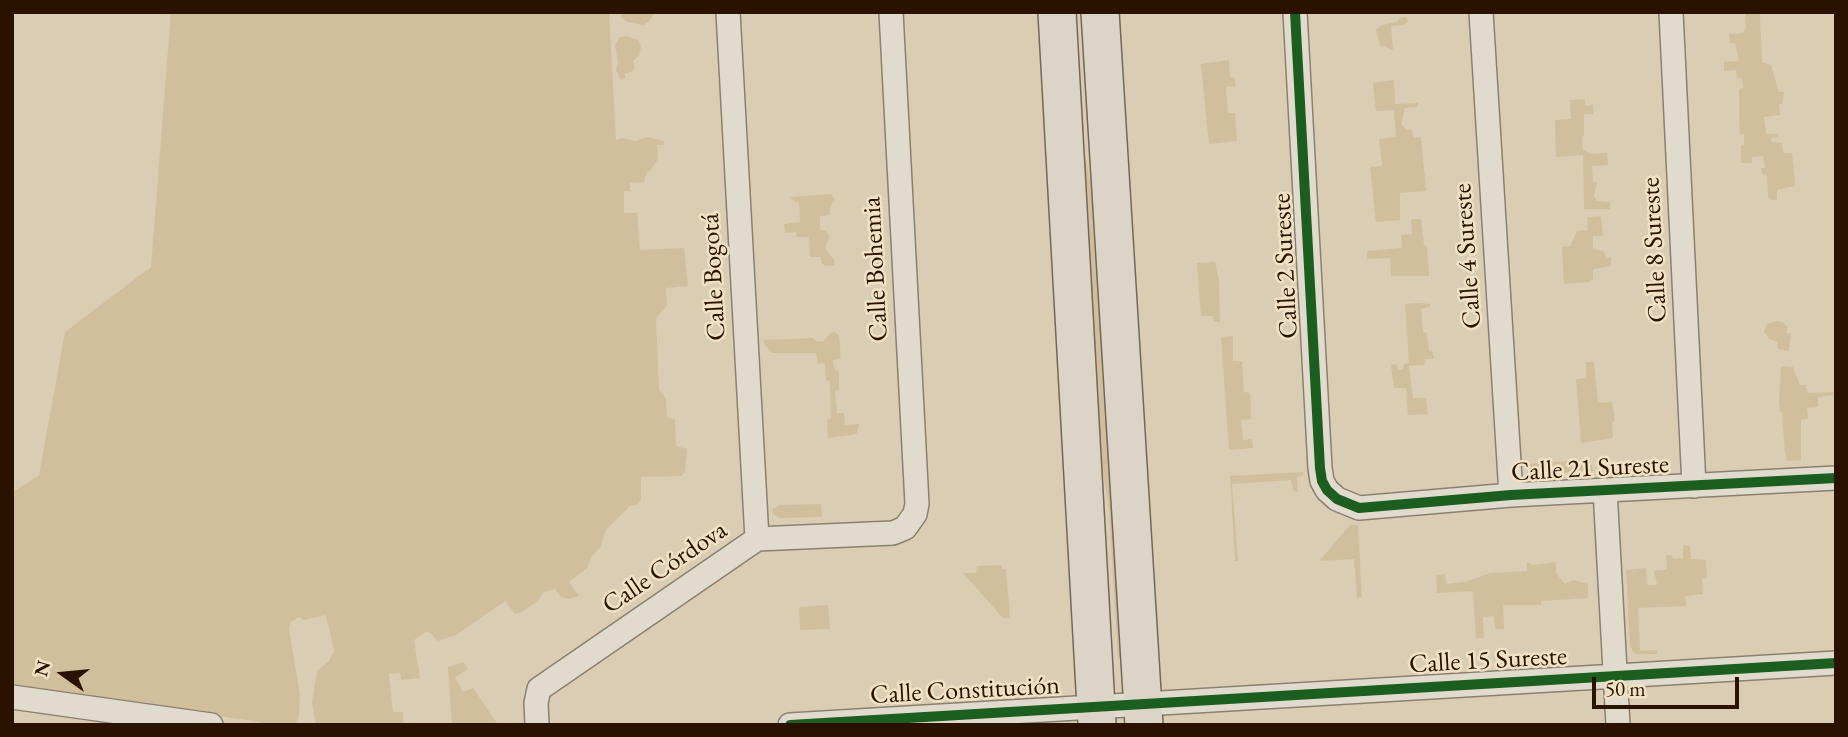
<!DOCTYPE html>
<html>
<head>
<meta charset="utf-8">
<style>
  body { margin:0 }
  #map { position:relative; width:1848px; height:737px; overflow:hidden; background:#dacdb4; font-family:"EB Garamond",serif }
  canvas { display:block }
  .frame { position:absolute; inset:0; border:14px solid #2a1100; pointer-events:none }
  .north { position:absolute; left:28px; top:639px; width:70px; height:70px; -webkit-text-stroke:5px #f1e2c4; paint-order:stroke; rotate:285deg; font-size:19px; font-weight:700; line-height:28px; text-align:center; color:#2a1100 }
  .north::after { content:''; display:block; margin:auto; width:24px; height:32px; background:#2a1100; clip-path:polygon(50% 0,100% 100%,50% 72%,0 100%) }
  .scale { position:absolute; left:1592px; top:677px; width:147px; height:32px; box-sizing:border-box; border:4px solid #2a1100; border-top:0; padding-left:9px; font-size:21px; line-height:24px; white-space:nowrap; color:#2a1100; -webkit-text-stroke:5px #f1e2c4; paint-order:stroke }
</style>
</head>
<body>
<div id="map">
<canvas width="1848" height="737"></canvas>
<div class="frame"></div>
<div class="north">N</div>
<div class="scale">50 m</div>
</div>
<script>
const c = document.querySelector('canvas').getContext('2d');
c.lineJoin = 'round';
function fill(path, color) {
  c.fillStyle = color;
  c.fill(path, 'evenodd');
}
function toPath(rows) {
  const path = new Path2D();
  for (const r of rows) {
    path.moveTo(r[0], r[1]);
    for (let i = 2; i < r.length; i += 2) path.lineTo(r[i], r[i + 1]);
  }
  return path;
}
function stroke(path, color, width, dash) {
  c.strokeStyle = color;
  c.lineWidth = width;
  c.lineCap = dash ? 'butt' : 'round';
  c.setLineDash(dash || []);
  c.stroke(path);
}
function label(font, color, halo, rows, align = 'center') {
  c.font = font + ' "EB Garamond",serif';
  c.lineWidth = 5;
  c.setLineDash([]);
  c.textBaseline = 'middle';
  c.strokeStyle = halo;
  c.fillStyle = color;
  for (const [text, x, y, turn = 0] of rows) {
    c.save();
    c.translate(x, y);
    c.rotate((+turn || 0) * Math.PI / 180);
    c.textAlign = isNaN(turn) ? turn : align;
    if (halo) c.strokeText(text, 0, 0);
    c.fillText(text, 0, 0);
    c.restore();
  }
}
const green = toPath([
  [171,12,609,12,616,140,621,138,635,141,648,137,663,141,665,145,657,145,658,159,651,170,647,172,644,182,630,183,630,191,624,191,624,213,637,213,640,250,684,248,688,286,666,288,667,306,656,318,659,390,666,398,667,417,675,420,676,446,687,449,685,471,682,476,641,477,641,500,637,505,630,506,606,530,600,548,592,556,587,568,569,582,579,596,570,599,561,597,555,589,544,592,537,601,522,612,515,614,505,601,456,635,437,641,431,633,426,632,414,640,420,678,401,680,400,673,389,674,393,712,403,712,403,725,316,725,312,702,317,671,329,661,334,651,326,615,304,620,299,617,291,622,289,629,300,695,299,716,295,725,261,725,261,722,12,688,12,493,39,475,65,332,151,267],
  [622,12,653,12,654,13,650,20,644,25,627,22,621,17],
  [1070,12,1076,12,1082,138,1096,215,1124,658,1118,658,1109,508,1092,403],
  [1745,12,1760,12,1762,62,1771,65,1779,92,1784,92,1782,104,1779,104,1780,115,1764,117,1766,134,1778,134,1778,137,1771,138,1772,142,1782,143,1783,153,1792,153,1795,186,1777,190,1777,200,1772,200,1768,197,1767,175,1762,174,1761,168,1765,168,1763,156,1752,157,1752,163,1741,163,1741,146,1744,145,1744,134,1740,134,1739,118,1739,89,1743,88,1742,78,1737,78,1736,70,1724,71,1724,62,1739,61,1735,43,1730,43,1729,34,1743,33,1746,27],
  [1405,17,1409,21,1403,25,1391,26,1393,50,1380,45,1376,30,1381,25,1397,22,1400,18],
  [627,36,638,40,641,47,639,56,633,61,635,67,632,72,625,73,625,78,621,80,616,70,618,62,615,45,620,37],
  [1229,60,1230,77,1234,77,1236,86,1226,87,1228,113,1235,113,1237,141,1209,144,1201,64],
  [1394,80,1395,104,1418,103,1418,107,1405,108,1401,124,1406,129,1412,130,1413,138,1421,137,1426,191,1400,193,1400,220,1376,222,1370,167,1382,166,1379,139,1396,137,1394,110,1376,111,1373,83],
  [1585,99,1585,106,1593,105,1593,114,1584,114,1584,135,1582,137,1583,150,1591,154,1607,153,1608,165,1592,166,1593,182,1597,183,1594,196,1597,201,1610,202,1610,209,1584,209,1583,155,1556,157,1555,120,1571,119,1570,100],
  [831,194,835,200,830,206,830,215,820,216,820,230,825,230,830,237,825,248,835,261,834,265,826,266,822,264,821,257,810,257,809,237,797,237,796,232,785,233,784,224,800,222,799,203,795,202,790,197],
  [1601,216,1603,236,1593,236,1593,249,1603,251,1607,258,1611,257,1611,266,1593,269,1593,279,1589,282,1564,284,1562,247,1570,246,1577,231,1588,230,1587,217],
  [1411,219,1421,219,1424,245,1427,247,1429,276,1391,276,1390,258,1367,259,1367,251,1402,248,1401,235,1412,234],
  [1215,262,1219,281,1220,322,1214,322,1213,316,1201,316,1197,263],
  [1418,303,1430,304,1430,307,1421,309,1423,332,1427,333,1429,351,1433,352,1434,359,1425,359,1424,365,1409,366,1413,398,1426,398,1428,414,1408,415,1406,388,1394,388,1391,365,1397,364,1398,370,1403,370,1404,364,1409,363,1405,304],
  [1777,321,1783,322,1788,328,1786,333,1791,334,1789,351,1778,349,1777,342,1769,339,1764,332,1767,324],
  [834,332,839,335,841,359,833,360,834,368,839,372,839,390,835,391,837,413,844,413,845,425,859,424,857,433,852,435,828,438,827,420,831,419,830,381,826,380,825,363,818,364,816,353,772,353,765,345,763,340,813,338,816,341,823,342,829,334],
  [1233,336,1233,361,1242,361,1244,392,1250,393,1251,419,1241,420,1243,440,1252,439,1253,448,1229,450,1221,337],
  [1586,362,1594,362,1598,403,1612,402,1615,421,1612,422,1613,438,1581,443,1576,379,1586,378],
  [1781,366,1793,367,1800,385,1806,385,1807,393,1836,392,1836,395,1818,397,1818,407,1807,408,1808,419,1801,420,1801,460,1787,461,1785,453,1782,412,1780,412,1779,401],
  [1572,461,1573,466,1592,465,1593,471,1535,474,1527,469,1527,464],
  [1303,472,1303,476,1297,477,1298,492,1293,490,1291,480,1232,484,1238,561,1235,561,1230,476],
  [821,504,822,517,780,518,774,515,772,509,780,505],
  [1350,525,1358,525,1362,597,1357,598,1354,559,1319,561],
  [1683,545,1690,546,1691,559,1706,560,1707,578,1702,579,1703,594,1685,596,1686,606,1638,608,1640,651,1657,650,1658,654,1636,654,1633,652,1630,645,1626,570,1646,568,1647,585,1657,585,1654,570,1667,570,1666,555,1672,555,1673,559,1683,558],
  [1527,562,1533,565,1556,562,1556,573,1565,584,1573,580,1588,584,1588,598,1541,601,1541,605,1503,605,1504,629,1495,629,1494,616,1483,617,1484,638,1476,638,1473,591,1437,593,1436,575,1445,574,1446,584,1465,582,1490,573,1527,571],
  [1002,565,1002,569,1006,569,1010,618,1003,618,963,573,976,573,977,566],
  [828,605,830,629,800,630,799,607],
  [463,662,468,669,455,677,463,692,473,688,497,723,452,725,448,667]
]);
const street = toPath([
  [728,12,757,539],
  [1295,12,1320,468,1322,481,1327,490,1337,499,1359,508,1511,495,1836,478],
  [1481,12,1511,495],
  [1671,12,1694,486],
  [1605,490,1618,725],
  [12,697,211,725],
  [537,725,536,703,539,689,757,539,893,533,905,528,915,514,917,504,891,12],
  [790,725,1836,663]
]);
const primary = toPath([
  [1057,12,1097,725],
  [1100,12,1144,725]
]);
const cycleway = toPath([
  [1295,12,1320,468,1322,481,1327,490,1337,499,1359,508,1511,495,1836,478],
  [790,725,1836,663]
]);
const streetNames = [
  ["Calle 8 Sureste",1655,250,-93],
  ["Calle 4 Sureste",1468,256,-94],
  ["Calle 2 Sureste",1286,266,-93],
  ["Calle Bohemia",876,269,-93],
  ["Calle Bogotá",714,277,-93],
  ["Calle 21 Sureste",1590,469,-3],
  ["Calle Córdova",665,568,-34],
  ["Calle 15 Sureste",1488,661,-3],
  ["Calle Constitución",965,691,-3]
];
fill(green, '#d1be9c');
stroke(street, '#8b8070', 26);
stroke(primary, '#726759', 40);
stroke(street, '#e1dbce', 23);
stroke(primary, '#dcd5c7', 37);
stroke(cycleway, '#1b5e20', 10);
label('26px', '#2a1100', '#f1e2c4', streetNames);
</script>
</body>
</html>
